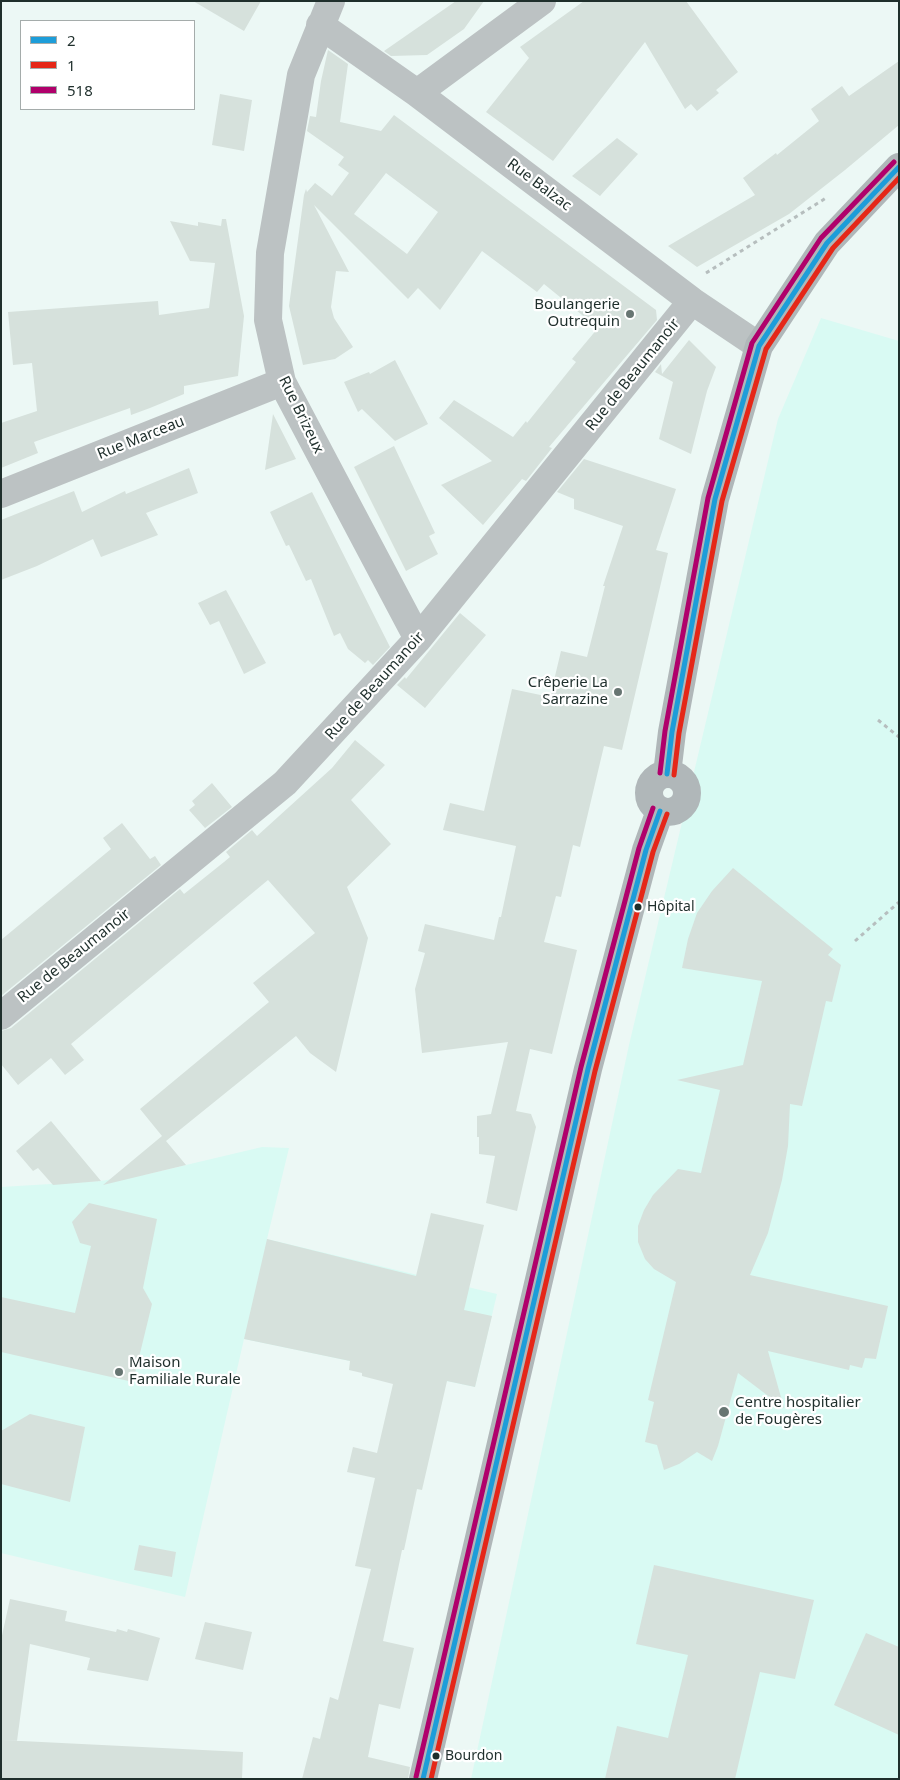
<!DOCTYPE html>
<html>
<head>
<meta charset="utf-8">
<style>
  body { margin:0 }
  #map { position:relative; width:900px; height:1780px; overflow:hidden; background:#ecf8f5; font-family:"Noto Sans",sans-serif }
  canvas { display:block }
  .frame { position:absolute; inset:0; border:2px solid #1f2f2c; pointer-events:none }
  .legend { position:absolute; left:20px; top:20px; width:175px; height:90px; box-sizing:border-box; background:#fff; border:1px solid #a5acab; margin:0; padding:6px 9px; list-style:none; font-size:15px; color:#1f2f2c }
  .legend li { display:flex; align-items:center; gap:10px; height:25px }
  .legend b { width:25px; border:1px solid #a5acab }
</style>
</head>
<body>
<div id="map">
<canvas width="900" height="1780"></canvas>
<div class="frame"></div>
<ul class="legend">
<li><b style="height:6px;background:#1d9dd9"></b>2</li>
<li><b style="height:6px;background:#e52718"></b>1</li>
<li><b style="height:6px;background:#b0006b"></b>518</li>
</ul>
</div>
<script>
const c = document.querySelector('canvas').getContext('2d');
c.lineJoin = 'round';
function fill(path, color) {
  c.fillStyle = color;
  c.fill(path, 'evenodd');
}
function toPath(rows) {
  const path = new Path2D();
  for (const r of rows) {
    if (r.length === 3) {
      path.moveTo(r[0] + r[2], r[1]);
      path.arc(r[0], r[1], r[2], 0, 2 * Math.PI);
      continue;
    }
    path.moveTo(r[0], r[1]);
    for (let i = 2; i < r.length; i += 2) path.lineTo(r[i], r[i + 1]);
  }
  return path;
}
function stroke(path, color, width, dash) {
  c.strokeStyle = color;
  c.lineWidth = width;
  c.lineCap = dash ? 'butt' : 'round';
  c.setLineDash(dash || []);
  c.stroke(path);
}
function label(font, color, halo, rows, align = 'center') {
  c.font = font + ' "Noto Sans",sans-serif';
  c.lineWidth = 4.5;
  c.setLineDash([]);
  c.textBaseline = 'middle';
  c.strokeStyle = halo;
  c.fillStyle = color;
  for (const [text, x, y, turn = 0] of rows) {
    c.save();
    c.translate(x, y);
    c.rotate((+turn || 0) * Math.PI / 180);
    c.textAlign = isNaN(turn) ? turn : align;
    if (halo) c.strokeText(text, 0, 0);
    c.fillText(text, 0, 0);
    c.restore();
  }
}
const built = toPath([
  [821,318,899,341,899,1779,471,1779,629,1045,778,419],
  [262,1147,289,1148,267,1239,497,1294,475,1387,244,1339,185,1597,1,1553,1,1187,100,1181,148,1174]
]);
const building = toPath([
  [193,1,261,1,244,31],
  [456,1,484,1,464,29,427,55,391,56,384,51],
  [584,1,686,1,738,72,716,90,719,93,697,111,691,104,685,109,645,42,553,161,486,112,529,58,520,47],
  [328,50,348,64,340,122,381,131,394,115,656,310,657,320,549,447,552,448,526,481,522,479,483,525,441,485,492,461,439,418,454,400,513,437,526,421,527,423,576,362,572,359,598,328,544,284,537,292,482,251,440,310,418,288,408,299,314,205,349,272,336,271,331,307,334,318,353,347,335,359,303,365,289,306,304,195,306,189,307,192,315,183,332,196,349,173,338,165,344,157,307,131,310,116,316,117,321,81],
  [386,173,438,212,407,254,354,214],
  [899,61,899,125,845,170,789,214,697,267,668,246,755,195,743,178,776,153,777,155,819,121,811,109,842,86,849,96],
  [220,94,252,100,244,151,212,145],
  [617,138,638,154,600,196,572,176],
  [222,219,226,219,244,316,238,376,184,386,184,394,150,408,131,415,130,408,34,442,38,453,1,468,1,423,37,411,32,363,13,365,8,312,158,301,159,315,209,308,215,263,190,261,170,221,198,226,198,222,221,226],
  [689,340,716,367,707,391,691,454,659,439,673,382,655,372,661,364,662,374],
  [395,360,428,424,395,441,362,409,358,412,344,382,369,372,370,374],
  [273,414,296,459,265,470],
  [394,446,435,533,429,536,438,554,406,571,354,467],
  [584,459,676,489,656,550,668,553,622,750,604,746,580,847,573,845,561,897,556,896,544,942,577,950,552,1054,530,1049,516,1111,531,1114,536,1127,517,1211,486,1203,495,1156,479,1154,479,1137,477,1137,477,1116,491,1114,508,1042,422,1053,415,989,425,953,418,951,425,924,494,940,499,917,501,917,516,846,443,830,450,803,484,811,512,689,550,697,561,651,587,657,605,586,603,586,623,526,574,509,574,499,557,492],
  [189,468,198,493,146,513,158,535,101,557,93,539,37,566,1,580,1,520,74,491,82,512,125,491,126,494],
  [312,492,390,647,373,665,368,660,365,663,348,649,340,633,334,636,311,579,306,581,289,545,286,546,270,512],
  [226,590,266,663,244,674,219,621,210,625,198,603],
  [460,613,486,635,425,708,397,685,405,677,406,679],
  [355,740,385,765,351,800,391,844,347,887,368,938,336,1072,310,1053,296,1036,166,1141,186,1165,103,1185,162,1136,140,1109,269,1002,253,983,315,933,268,880,71,1044,84,1060,65,1075,51,1058,18,1085,1,1064,1,1031,11,1028,180,889,184,894,224,862,230,857,226,852,252,830,257,836,332,768],
  [212,783,232,807,205,828,189,810,195,805,192,801],
  [122,823,150,859,155,856,161,865,1,996,1,940,111,849,103,838],
  [733,868,833,949,828,955,841,965,832,1002,826,1001,802,1106,790,1104,788,1146,782,1180,768,1233,750,1275,888,1306,876,1359,865,1358,862,1368,850,1365,849,1370,768,1351,784,1408,738,1373,718,1446,712,1461,697,1452,679,1464,664,1470,657,1445,645,1442,654,1402,648,1400,676,1282,654,1269,645,1259,638,1242,638,1226,644,1210,653,1195,678,1169,701,1173,720,1090,677,1080,743,1065,762,981,682,968,688,939,697,913,712,891],
  [51,1121,101,1181,53,1185,38,1168,33,1171,16,1151],
  [89,1203,157,1219,143,1288,152,1304,133,1382,1,1352,1,1297,75,1313,91,1246,80,1243,72,1222],
  [431,1213,484,1225,464,1310,492,1316,475,1387,447,1381,422,1490,417,1489,404,1550,402,1550,383,1641,414,1648,400,1709,379,1704,368,1757,410,1767,408,1779,302,1779,313,1737,320,1739,330,1697,338,1700,371,1569,355,1566,375,1478,347,1472,353,1447,377,1453,393,1384,362,1376,362,1373,349,1370,350,1361,244,1339,267,1239,416,1276],
  [30,1414,85,1427,70,1502,1,1484,1,1431],
  [139,1545,176,1552,172,1577,134,1570],
  [654,1565,814,1600,795,1679,760,1672,735,1779,605,1779,617,1726,668,1738,688,1655,636,1644],
  [10,1599,67,1611,65,1621,116,1632,117,1629,127,1632,128,1629,160,1638,148,1681,87,1670,90,1658,30,1644,17,1741,1,1740,1,1640],
  [205,1622,252,1632,243,1670,195,1659],
  [866,1633,899,1647,899,1735,834,1705],
  [1,1740,243,1752,242,1779,1,1779]
]);
const path = toPath([
  [706,273,826,198],
  [878,720,899,737],
  [855,941,899,902]
]);
const minor = toPath([
  [331,1,301,75,270,253,268,320,282,382,418,639],
  [320,25,417,93,692,301,759,346],
  [417,93,542,1],
  [1,494,282,382],
  [1,1016,285,783,418,639,692,301]
]);
const secondary = toPath([
  [668,793,19],
  [667,774,672,732,715,499,759,346,827,243,899,167],
  [423,1779,588,1069,646,850,660,811]
]);
const bus1 = toPath([
  [667,774,672,732,715,499,759,346,827,243,899,167],
  [423,1779,588,1069,646,850,660,811]
]);
const bus2 = toPath([
  [674,775,679,733,722,501,766,349,833,248,899,178],
  [431,1779,595,1071,653,852,667,814]
]);
const bus3 = toPath([
  [660,773,665,731,708,498,752,343,821,238,894,162],
  [416,1777,581,1067,639,848,653,808]
]);
const markers = [
  [630,314,5,"#677572"],
  [618,692,5,"#677572"],
  [638,907,4.5,"#1f2f2c"],
  [119,1372,5,"#677572"],
  [724,1412,6,"#677572"],
  [436,1756,4.5,"#1f2f2c"]
];
const busNames = [
  ["Hôpital",647,907],
  ["Bourdon",445,1756]
];
const streetNames = [
  ["Rue Balzac",539,185,37],
  ["Rue de Beaumanoir",633,375,-51],
  ["Rue Brizeux",301,415,64],
  ["Rue Marceau",141,438,-22],
  ["Rue de Beaumanoir",375,686,-48],
  ["Rue de Beaumanoir",74,956,-39]
];
const poiNames = [
  ["Boulangerie",620,305],
  ["Outrequin",620,322],
  ["Crêperie La",608,683],
  ["Sarrazine",608,700],
  ["Maison",129,1363,"left"],
  ["Familiale Rurale",129,1380,"left"],
  ["Centre hospitalier",735,1403,"left"],
  ["de Fougères",735,1420,"left"]
];
fill(built, '#d9faf3');
fill(building, '#d6e1dc');
stroke(path, '#b6bebe', 3, [4, 4]);
stroke(minor, '#bcc2c3', 28);
stroke(secondary, '#b0b7b9', 28);
stroke(bus1, '#1d9dd9', 5);
stroke(bus2, '#e52718', 5);
stroke(bus3, '#b0006b', 5);
for (const [x, y, r, color] of markers) {
  const dot = new Path2D();
  dot.arc(x, y, r, 0, 2 * Math.PI);
  c.fillStyle = color;
  c.fill(dot);
  stroke(dot, '#fff', 2);
}
label('14px', '#1f2f2c', '#fff', busNames, 'left');
label('15px', '#1f2f2c', '#fff', streetNames);
label('15px', '#1f2f2c', '#fff', poiNames, 'right');
</script>
</body>
</html>
